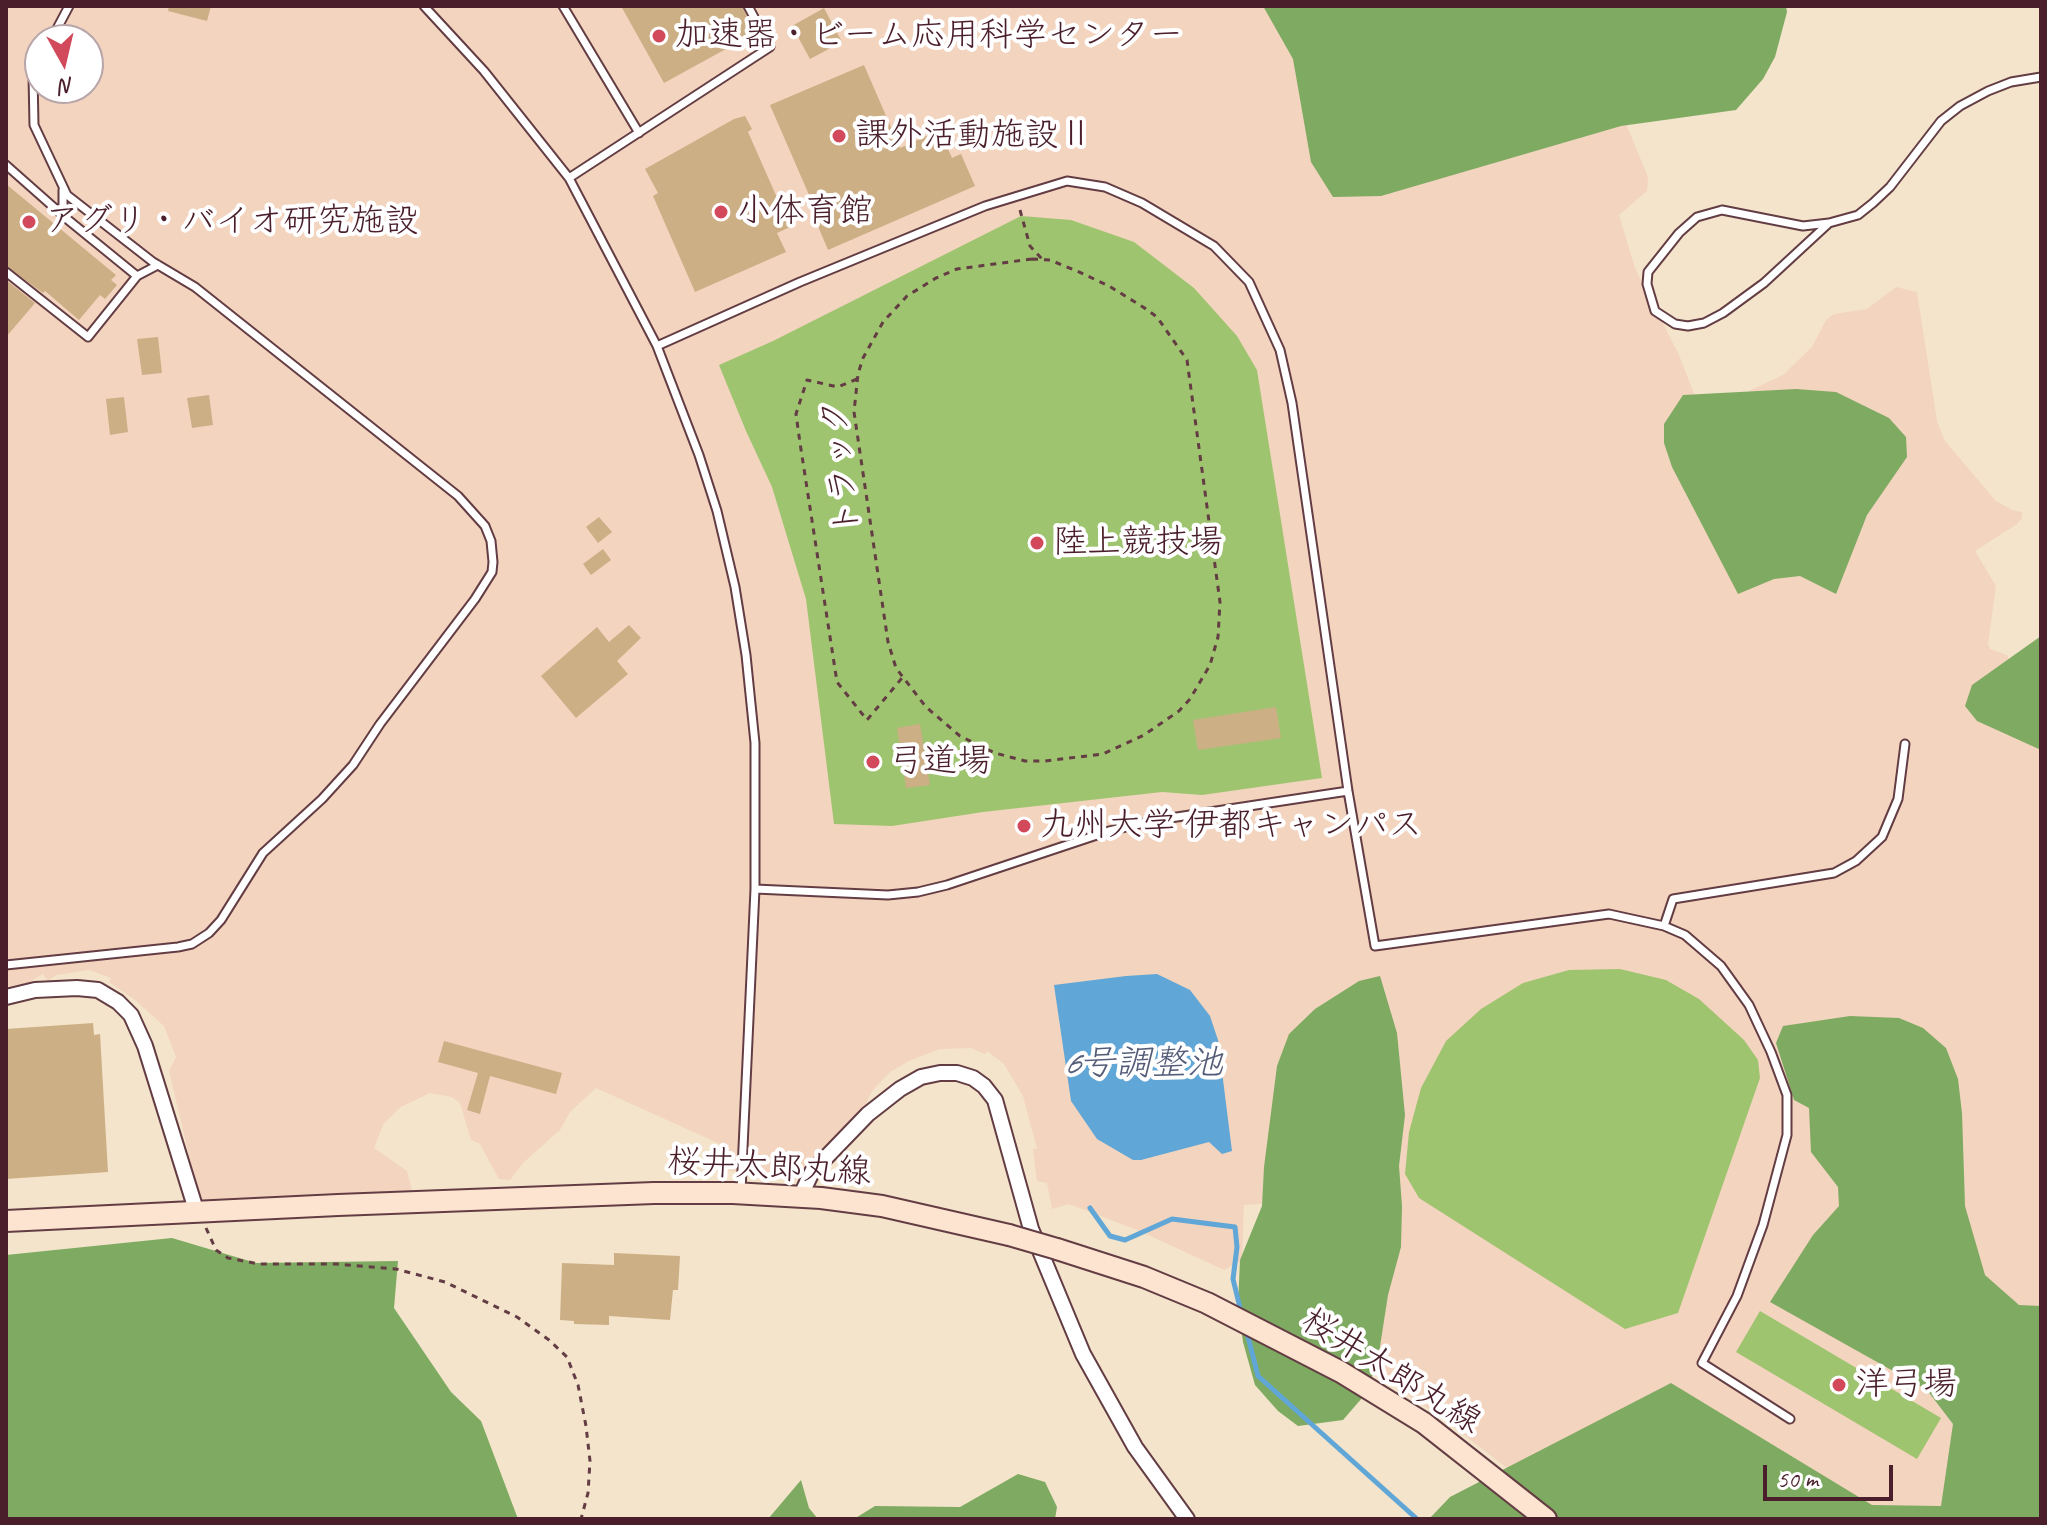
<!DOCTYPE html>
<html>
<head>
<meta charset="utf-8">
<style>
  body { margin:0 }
  #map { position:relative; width:2047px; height:1525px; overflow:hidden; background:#f3e4cb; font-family:Caveat,sans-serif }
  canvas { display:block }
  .frame { position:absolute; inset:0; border:8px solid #4a1f2b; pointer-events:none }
  .north { position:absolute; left:24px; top:24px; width:80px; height:80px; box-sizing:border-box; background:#fff; border:2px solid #b7a5aa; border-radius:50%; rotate:172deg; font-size:22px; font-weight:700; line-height:32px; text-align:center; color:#4a1f2b }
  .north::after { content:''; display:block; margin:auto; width:28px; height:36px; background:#d1495b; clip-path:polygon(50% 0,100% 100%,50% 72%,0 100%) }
  .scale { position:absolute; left:1763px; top:1465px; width:130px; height:36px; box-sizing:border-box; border:4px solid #4a1f2b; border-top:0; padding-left:10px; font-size:24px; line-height:28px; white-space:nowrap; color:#4a1f2b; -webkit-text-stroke:6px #fff; paint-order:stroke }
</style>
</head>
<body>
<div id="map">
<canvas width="2047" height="1525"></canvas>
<div class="frame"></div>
<div class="north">N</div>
<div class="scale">50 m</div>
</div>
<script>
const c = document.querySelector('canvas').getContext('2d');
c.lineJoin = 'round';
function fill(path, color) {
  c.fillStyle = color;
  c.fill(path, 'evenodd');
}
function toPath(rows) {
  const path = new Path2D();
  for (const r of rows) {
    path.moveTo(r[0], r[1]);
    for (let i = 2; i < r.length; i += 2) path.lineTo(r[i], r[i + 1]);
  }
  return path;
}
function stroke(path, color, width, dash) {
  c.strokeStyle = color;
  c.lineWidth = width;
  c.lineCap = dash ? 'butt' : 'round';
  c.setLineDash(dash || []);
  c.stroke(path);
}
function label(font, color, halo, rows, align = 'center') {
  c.font = font + ' Caveat,"Klee One",sans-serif';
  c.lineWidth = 8;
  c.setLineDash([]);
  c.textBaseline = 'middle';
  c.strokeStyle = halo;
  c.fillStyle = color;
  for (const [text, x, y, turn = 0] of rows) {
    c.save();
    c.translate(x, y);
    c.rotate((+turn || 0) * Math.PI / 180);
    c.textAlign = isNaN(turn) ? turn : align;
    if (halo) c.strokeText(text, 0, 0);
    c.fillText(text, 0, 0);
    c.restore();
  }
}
const built = toPath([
  [6,6,1613,6,1610,85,1648,177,1647,191,1619,215,1635,268,1679,355,1707,427,1745,416,1749,391,1783,375,1812,347,1826,320,1834,314,1867,309,1896,287,1917,292,1937,421,1945,441,1996,501,2012,510,2022,512,2022,518,2017,524,1975,551,1996,586,1988,644,1990,649,2007,655,2011,662,2041,681,2041,1519,1520,1478,1438,1415,1340,1350,1274,1203,1244,1205,1242,1260,1224,1270,1142,1232,1069,1204,1052,1209,1047,1183,1037,1181,1033,1149,1037,1149,1023,1096,1004,1064,987,1051,985,1054,971,1048,940,1049,909,1061,890,1072,872,1091,842,1153,825,1171,807,1182,773,1175,719,1170,720,1144,596,1088,570,1112,560,1130,523,1163,510,1180,499,1179,480,1144,471,1140,460,1103,452,1097,430,1093,401,1107,384,1123,374,1148,407,1171,413,1195,330,1196,326,1193,257,1200,200,1202,169,1071,176,1057,164,1026,135,1000,109,982,111,978,89,970,56,975,48,981,43,974,28,983,6,987],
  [40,40,88,40,88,88,40,88]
]);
const green = toPath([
  [1021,216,1071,220,1134,242,1194,288,1237,336,1257,370,1322,778,1202,795,1162,792,983,812,892,826,834,824,806,599,772,487,746,431,719,365,773,341],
  [1620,969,1666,980,1699,999,1744,1040,1758,1060,1760,1078,1678,1313,1625,1329,1419,1198,1405,1174,1409,1132,1421,1088,1446,1041,1481,1009,1523,983,1569,970],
  [1760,1311,1941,1418,1917,1459,1736,1352]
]);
const forest = toPath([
  [1263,6,1786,6,1787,12,1775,57,1763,79,1736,110,1621,126,1381,196,1333,197,1311,162,1293,59],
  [1796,389,1836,392,1889,418,1906,437,1907,457,1867,515,1836,594,1800,576,1774,579,1738,594,1672,467,1664,443,1664,424,1683,395],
  [2041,636,2041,750,1977,721,1965,706,1972,685],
  [1380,976,1397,1033,1405,1115,1399,1166,1402,1206,1401,1247,1388,1295,1377,1366,1362,1398,1343,1420,1298,1426,1278,1411,1255,1385,1243,1342,1238,1305,1240,1260,1262,1206,1264,1167,1277,1066,1289,1034,1315,1009,1359,981],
  [1850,1016,1899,1018,1923,1028,1946,1048,1958,1079,1962,1113,1965,1206,1985,1275,2019,1305,2041,1306,2041,1519,1429,1519,1450,1497,1671,1383,1872,1505,1941,1506,1953,1424,1927,1390,1770,1302,1813,1235,1839,1206,1838,1187,1811,1152,1809,1108,1794,1100,1776,1043,1783,1026],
  [172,1238,256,1263,398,1261,394,1308,451,1392,481,1421,518,1519,6,1519,6,1255],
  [1018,1474,1045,1482,1057,1507,1055,1519,854,1519,875,1506,960,1507],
  [801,1480,809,1508,818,1519,768,1519]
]);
const water = toPath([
  [1157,974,1190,990,1210,1016,1218,1040,1232,1151,1222,1154,1209,1142,1141,1160,1133,1160,1097,1139,1071,1101,1054,985,1126,976]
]);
const stream = toPath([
  [1090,1208,1110,1236,1125,1240,1172,1219,1235,1227,1237,1247,1233,1279,1242,1316],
  [1246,1329,1258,1376,1417,1519]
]);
const building = toPath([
  [169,6,211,6,207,21,168,11],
  [621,6,742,6,755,33,664,83],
  [824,8,842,42,810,59,792,26],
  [864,65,900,148,940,130,952,158,961,154,975,186,828,250,812,212,816,211,770,105],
  [745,116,752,129,748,132,790,227,777,233,786,252,695,292,653,196,658,193,645,169,734,119],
  [6,184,116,275,111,280,117,285,105,299,100,295,79,320,45,291,43,293,6,266],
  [6,280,35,303,6,337],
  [158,337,162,373,142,375,137,339],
  [209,395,213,425,192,428,187,398],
  [124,397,128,432,110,435,106,399],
  [599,517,612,532,598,543,586,527],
  [603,549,611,560,591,575,583,564],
  [629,625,641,638,617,661,628,674,576,718,541,676,597,627,609,642],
  [1276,707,1281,738,1198,750,1193,720],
  [920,724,930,785,906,788,897,728],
  [93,1023,94,1035,100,1034,108,1172,6,1179,6,1029],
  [444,1041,562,1073,556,1094,490,1076,480,1114,467,1110,478,1073,438,1062],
  [614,1253,680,1256,678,1290,673,1290,670,1320,609,1316,609,1325,574,1324,574,1321,560,1320,562,1263,614,1265]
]);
const path = toPath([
  [1020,210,1030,246,1042,259],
  [1032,259,1050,260,1077,271,1109,286,1143,307,1157,317,1187,360,1220,602,1218,637,1210,665,1190,699,1179,711,1144,735,1103,754,1045,761,1025,761,995,753,960,736,926,707,896,668,888,642,854,412,858,374,863,358,883,322,907,296,936,278,957,269,1032,259],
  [857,379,838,387,807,380,796,414,800,443,837,682,867,720,902,678],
  [206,1228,216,1250,228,1258,259,1264,337,1264,396,1269,445,1282,517,1317,549,1340,567,1357,578,1385,586,1426,590,1461,588,1493,581,1519]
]);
const lane = toPath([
  [424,6,484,71,569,178,657,346,699,455,717,511,735,587,746,655,755,743,755,889,741,1191],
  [563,6,639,133],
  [51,40,69,6],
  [6,165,67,219],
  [569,178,770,47,748,6],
  [63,190,63,205,67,219,137,276,158,265],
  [1722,210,1803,226,1829,223,1764,283,1723,313,1704,323,1688,326,1675,324,1655,311,1647,284,1648,272,1679,233,1697,217,1722,210],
  [1829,223,1858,215,1873,203,1890,187,1941,121,1960,106,1988,91,2011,82,2041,77],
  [6,272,88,337,137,276],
  [657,346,800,282,985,206,1067,181,1105,187,1142,203,1214,246,1249,282,1280,350,1292,403,1348,791,1375,946,1609,914,1664,926,1685,935,1721,966,1749,1005,1771,1052,1787,1095,1787,1135,1763,1225,1737,1296,1702,1363,1790,1419],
  [755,889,888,895,918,892,947,885,1109,831,1157,820,1348,791],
  [1664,926,1673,899,1834,873,1856,861,1882,837,1898,799,1905,744],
  [6,965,178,947,192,944,209,933,221,920,263,853,322,799,353,765,380,724,475,599,492,572,493,562,491,541,485,526,458,496,195,287,153,262,67,195,34,125,33,76,40,62]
]);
const street = toPath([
  [6,997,35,990,77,988,98,990,118,1002,131,1015,145,1046,197,1213],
  [800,1197,812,1172,868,1114,900,1089,921,1077,940,1073,957,1073,973,1078,984,1086,995,1100,1031,1229,1083,1354,1135,1447,1187,1519]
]);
const secondary = toPath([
  [6,1221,338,1205,654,1193,733,1193,821,1198,882,1206,1009,1235],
  [1057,1249,1144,1277,1207,1303,1341,1372,1424,1423,1546,1519]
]);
const secondaryBridge = toPath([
  [1009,1235,1057,1249]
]);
const markers = [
  [659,36,8,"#d1495b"],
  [839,136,8,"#d1495b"],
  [721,212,8,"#d1495b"],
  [29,222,8,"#d1495b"],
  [1037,543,8,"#d1495b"],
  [873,762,8,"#d1495b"],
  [1024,826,8,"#d1495b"],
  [1839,1385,8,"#d1495b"]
];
const poiNames = [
  ["加速器・ビーム応用科学センター",675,36],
  ["課外活動施設Ⅱ",855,136],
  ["小体育館",737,212],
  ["アグリ・バイオ研究施設",45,222],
  ["陸上競技場",1053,543],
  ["弓道場",889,762],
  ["九州大学 伊都キャンパス",1040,826],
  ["洋弓場",1855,1385]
];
const streetNames = [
  ["トラック",842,467,-96],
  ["桜井太郎丸線",769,1168,3],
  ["桜井太郎丸線",1391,1372,32]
];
const waterNames = [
  ["6号調整池",1143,1065]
];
fill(built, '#f3d4bf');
fill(green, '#9fc46f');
fill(forest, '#7faa62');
fill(water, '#60a6d6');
stroke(stream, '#60a6d6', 5);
fill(building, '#cdaf86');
stroke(lane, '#633d43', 11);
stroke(street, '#633d43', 18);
stroke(secondary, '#633d43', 24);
stroke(path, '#633d43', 3, [6, 6]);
stroke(lane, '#fff', 7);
stroke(street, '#fff', 14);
stroke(secondary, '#fde4d0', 20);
stroke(secondaryBridge, '#633d43', 24, []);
stroke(secondaryBridge, '#fde4d0', 20);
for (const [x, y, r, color] of markers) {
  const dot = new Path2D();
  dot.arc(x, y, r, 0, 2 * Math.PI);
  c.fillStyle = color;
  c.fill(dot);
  stroke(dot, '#fff', 3);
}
label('34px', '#4a1f2b', '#fff', poiNames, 'left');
label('34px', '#4a1f2b', '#fff', streetNames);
label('italic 36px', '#545c78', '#fff', waterNames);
</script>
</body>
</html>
